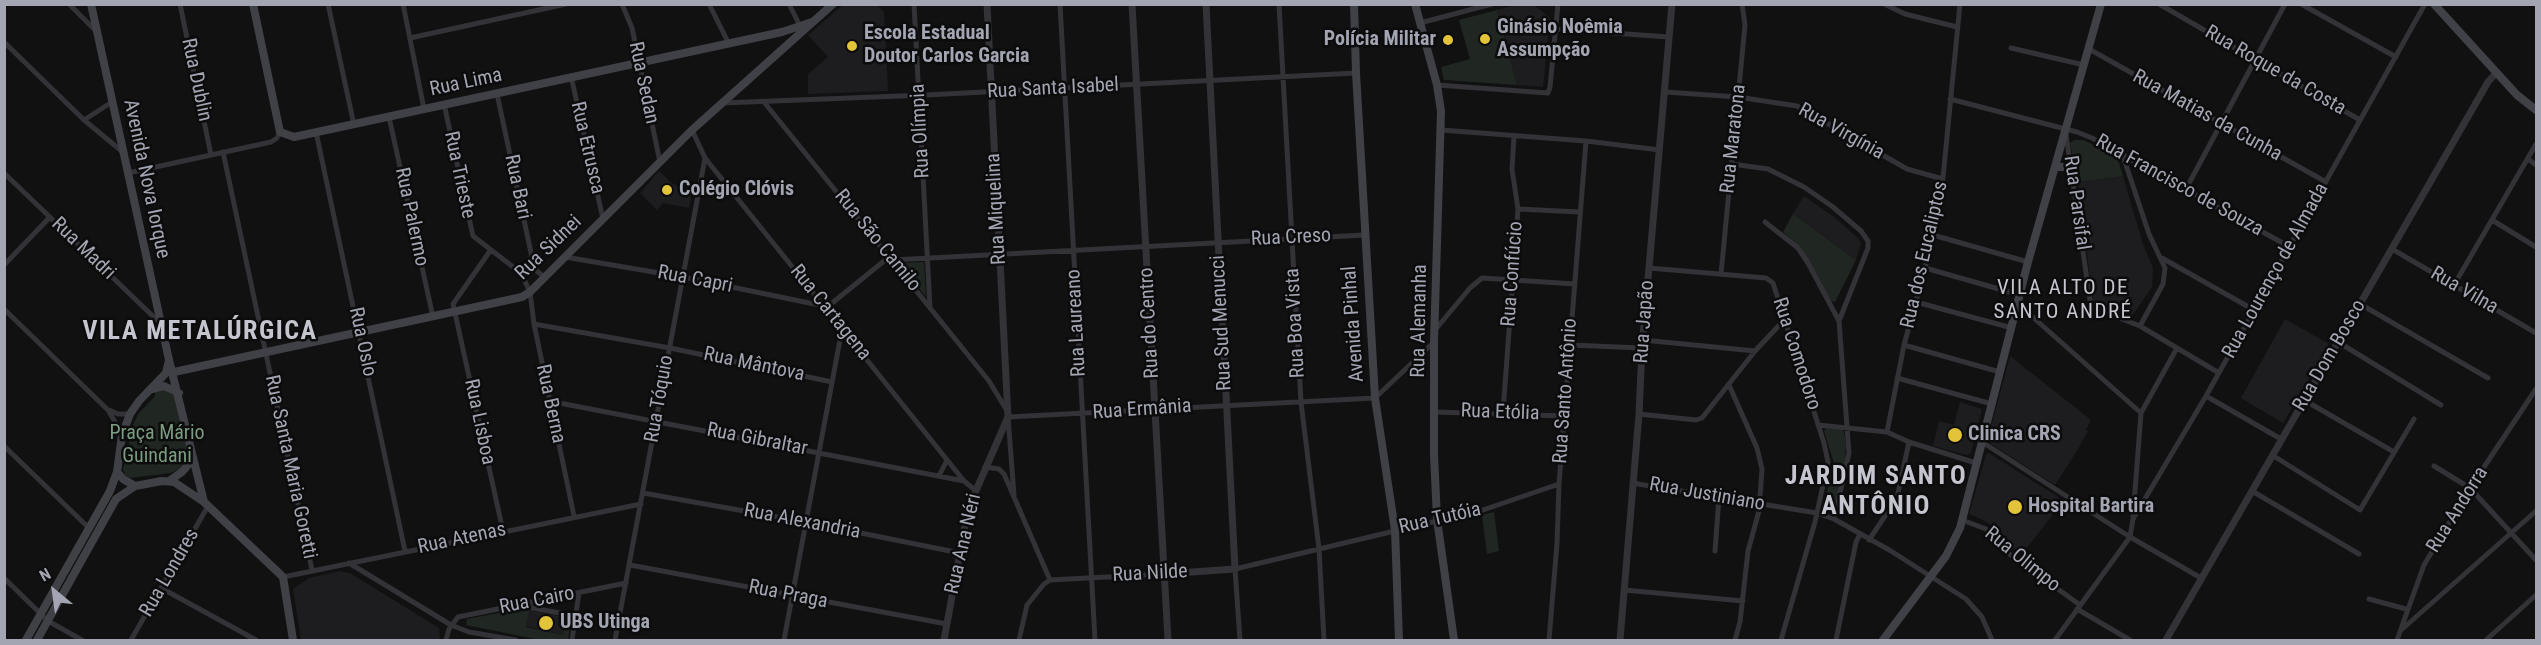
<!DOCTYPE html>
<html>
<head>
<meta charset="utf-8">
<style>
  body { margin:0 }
  #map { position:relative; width:2541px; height:645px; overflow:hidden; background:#111112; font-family:"Roboto Condensed",sans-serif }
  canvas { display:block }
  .frame { position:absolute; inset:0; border:6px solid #a3a6b2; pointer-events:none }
  .north { position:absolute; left:24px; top:561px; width:60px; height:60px; -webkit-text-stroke:4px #0c0c0d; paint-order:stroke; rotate:331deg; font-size:16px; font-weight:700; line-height:24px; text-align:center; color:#a3a6b2 }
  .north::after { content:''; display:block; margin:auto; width:21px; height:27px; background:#a3a6b2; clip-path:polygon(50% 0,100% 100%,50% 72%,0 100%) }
</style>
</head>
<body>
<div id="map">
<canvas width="2541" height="645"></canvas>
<div class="frame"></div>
<div class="north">N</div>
</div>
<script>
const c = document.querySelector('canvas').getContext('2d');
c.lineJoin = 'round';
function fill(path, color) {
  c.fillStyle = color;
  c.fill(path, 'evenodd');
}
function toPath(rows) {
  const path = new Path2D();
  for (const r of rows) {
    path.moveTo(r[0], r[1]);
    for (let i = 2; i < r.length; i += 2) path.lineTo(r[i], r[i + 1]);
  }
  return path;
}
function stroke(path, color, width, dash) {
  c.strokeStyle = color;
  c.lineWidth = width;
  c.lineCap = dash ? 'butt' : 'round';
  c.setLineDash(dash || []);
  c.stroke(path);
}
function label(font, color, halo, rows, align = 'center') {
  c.font = font + ' "Roboto Condensed",sans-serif';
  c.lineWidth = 5;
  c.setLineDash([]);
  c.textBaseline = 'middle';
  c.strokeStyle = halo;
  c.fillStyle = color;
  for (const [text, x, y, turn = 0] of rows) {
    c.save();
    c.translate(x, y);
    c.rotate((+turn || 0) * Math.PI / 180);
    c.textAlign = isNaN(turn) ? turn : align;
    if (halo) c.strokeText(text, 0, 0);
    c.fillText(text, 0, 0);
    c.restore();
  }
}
const built = toPath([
  [844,4,877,5,884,12,888,91,808,94,808,74,828,57,808,35],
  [1515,5,1534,5,1550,18,1543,87,1517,85,1497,10],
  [659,171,674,185,693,188,689,208,663,203,657,210,640,193],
  [2123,176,2143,244,2153,268,2152,287,2132,316,2095,304,2093,301,2078,182],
  [1804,196,1833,216,1859,239,1861,244,1856,260,1793,214],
  [2285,319,2329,344,2283,423,2241,398],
  [2010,356,2091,420,2086,430,2088,431,2077,451,2055,485,1991,444,1988,438],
  [1960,402,1982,409,1971,453,1967,455,1933,446,1939,421,1954,425],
  [1989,453,2064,501,2021,555,2005,543,1993,526,1981,519,1969,514,1986,455],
  [340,571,350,573,439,628,440,640,301,640,293,589,309,578],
  [529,612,566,619,563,635,526,626]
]);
const green = toPath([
  [1497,10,1517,85,1444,80,1441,67,1470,59,1459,20],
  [2074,140,2083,140,2113,154,2118,160,2123,176,2078,182,2070,143],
  [1793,214,1856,260,1835,302,1831,301,1796,244,1783,232],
  [924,262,926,297,899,263],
  [163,389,175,396,187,449,186,458,180,469,171,473,130,478,125,475,123,469,133,425,138,414,155,396,155,392],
  [1826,428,1841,429,1844,432,1846,445,1845,461,1836,501,1830,509,1825,506,1825,501,1834,463,1824,431],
  [1494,512,1499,551,1487,554,1482,515],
  [519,609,569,618,571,621,568,640,540,640,466,625,467,619],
  [529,612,566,619,563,635,526,627]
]);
const minor = toPath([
  [69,4,96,31],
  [180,4,211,155],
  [328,4,354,125],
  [403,4,424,109],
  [622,4,632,28,660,162],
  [709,4,729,44],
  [789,4,800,26],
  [914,4,930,308],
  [1060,4,1095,640],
  [1279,4,1301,402,1319,549,1324,640],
  [1884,4,1905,14,1957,27],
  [2159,4,2360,120],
  [2301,4,2396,57],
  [1420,23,1492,4],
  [1556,29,1669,37],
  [410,38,566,4],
  [4,42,84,120,124,153],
  [2011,48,2084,65],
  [2089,49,2326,182],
  [571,76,603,219],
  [1437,85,1548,93,1550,87,1558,4],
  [1665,92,1738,97,1797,106,1907,169,1943,179],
  [497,94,533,262,537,271,544,277],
  [1950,99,2077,132,2092,138,2290,247],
  [764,102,989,381,1006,409],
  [722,103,926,95,1356,73],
  [444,104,473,236,521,273,530,292,534,324,574,516],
  [389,117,433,317],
  [84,120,112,102],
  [692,130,705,158,964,481,975,490],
  [1441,130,1586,141,1660,150],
  [316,132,405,551],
  [2066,134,2091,307,2140,326,2219,373],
  [223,152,312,570],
  [2122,153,2149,234,2165,268,2163,284,2140,326],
  [2528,159,2536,165],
  [1732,164,1768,169,1804,187,1833,207,1861,231,1868,241,1868,248,1839,321,1849,453,1834,519],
  [4,173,161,324],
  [128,173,271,142,277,138,280,132],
  [2186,189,2285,4],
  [1518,209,1580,212],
  [2492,220,2536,247],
  [1765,222,1798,248,1808,263,1839,321],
  [1933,235,2028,262],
  [2392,249,2536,333],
  [490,251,453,304,503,531],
  [565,257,683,277,824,306],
  [2162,258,2254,310],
  [892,260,1365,235],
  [4,265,50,217],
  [1649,268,1766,278,1773,283,1824,443,1828,462,1815,522,1781,640],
  [1925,268,2020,295],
  [1721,274,1745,25,1742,4],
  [2454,285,2536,144],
  [1916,302,2012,328],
  [2018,304,2141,413],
  [2360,304,2488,378],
  [826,308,889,257],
  [4,309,108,410,122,434],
  [534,324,670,348,832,382],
  [1435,330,1470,288,1482,278,1575,284],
  [1643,340,1755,351],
  [2338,342,2441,405],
  [1570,345,1642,348],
  [1904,345,2000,372],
  [1897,378,1992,404],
  [1729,385,1757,448,1762,469,1759,511,1748,551,1740,622,1735,640],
  [2206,396,2281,439],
  [2304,400,2394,452],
  [549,401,964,481],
  [109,410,118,414,130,414],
  [1435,412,1564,416],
  [1503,412,1518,209,1512,169,1514,136],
  [1639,414,1696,420,1702,418,1755,351,1785,319],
  [1818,425,1887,432,1909,442,1976,463],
  [1887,432,1904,345,1925,268,1941,198,1960,4],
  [1982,442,2130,537,2201,578],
  [4,446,90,529],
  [2272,455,2360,510,2414,419],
  [2434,466,2470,488,2536,560],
  [985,467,999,469,1004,474,1050,580],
  [939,476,947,460],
  [1632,483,1817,513,1834,519,1891,551,1966,599,1982,617,1992,640],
  [2252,491,2359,554],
  [643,493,806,522,960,553],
  [1014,495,1008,417,1375,398,1434,342],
  [2133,517,2141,413,2177,348],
  [1962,520,1986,529,2001,548,2080,605],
  [1869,540,1897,498,1909,442],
  [1715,551,1719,497],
  [349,563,451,625,469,632,516,640],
  [630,565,947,624],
  [283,577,641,504],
  [4,578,48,621,82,640],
  [161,588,256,640],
  [1624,590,1743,601],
  [2369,599,2406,609],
  [522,606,576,616],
  [2077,609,2130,640],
  [2400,631,2536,511],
  [131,640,208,506],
  [446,640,449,629,458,617,626,583],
  [572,640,579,593],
  [615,640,705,158],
  [784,640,842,329],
  [1019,640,1027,605,1044,584,1050,580,1164,574],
  [1240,640,1235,569,1483,510,1559,484],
  [1549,640,1557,543,1559,484,1586,141],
  [1836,640,1856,542,1860,534],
  [2055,640,2130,537,2133,519,2206,396,2425,4],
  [2397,640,2424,565,2470,488,2536,389],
  [2486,640,2536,595]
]);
const tertiary = toPath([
  [1132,4,1168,640],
  [1164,574,1235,569,1206,4],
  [944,640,968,509,1008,417,987,4],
  [1620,640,1639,414,1642,348,1672,4],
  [2166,640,2488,82,2496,73]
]);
const secondary = toPath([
  [91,4,169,360,204,502],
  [253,4,280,132,294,137,782,32,812,22],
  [1354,4,1356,73,1375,398,1395,530,1399,640],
  [1415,4,1437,85,1441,111,1434,342,1434,455,1437,519,1454,640],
  [2434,4,2517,95,2536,110],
  [2056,167,2066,167,2072,172],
  [174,372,522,297,530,292,692,130,833,4],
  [153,389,164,386,179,393],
  [117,472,123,479,135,486],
  [169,481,182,472,193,459],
  [26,640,110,491,117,472,122,435,130,414,139,401,166,373,169,360],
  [37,640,116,499,135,486,162,481,174,482,204,502,283,577,293,640],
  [1883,640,1946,556,1960,528,2028,262,2101,4]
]);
const markers = [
  [1485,39,6,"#e2c339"],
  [1448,40,6,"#e2c339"],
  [852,46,6,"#e2c339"],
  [667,190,6,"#e2c339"],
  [1955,435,8,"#e2c339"],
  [2015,507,8,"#e2c339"],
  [546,623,8,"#e2c339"]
];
const poiNames = [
  ["Ginásio Noêmia",1497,28],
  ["Assumpção",1497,51],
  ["Escola Estadual",864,34],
  ["Doutor Carlos Garcia",864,57],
  ["Polícia Militar",1436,40,"right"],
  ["Colégio Clóvis",679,190],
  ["Clinica CRS",1968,435],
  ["Hospital Bartira",2028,507],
  ["UBS Utinga",560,623]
];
const streetNames = [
  ["Rua Roque da Costa",2275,71,30],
  ["Rua Dublin",196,80,78],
  ["Rua Lima",466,83,-12],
  ["Rua Sedan",643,83,78],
  ["Rua Santa Isabel",1053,89,-3],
  ["Rua Matias da Cunha",2207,116,29],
  ["Rua Olímpia",921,131,-93],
  ["Rua Virgínia",1841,132,29],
  ["Rua Maratona",1734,139,-84],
  ["Rua Etrusca",587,148,77],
  ["Rua Trieste",459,175,78],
  ["Avenida Nova Iorque",146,179,78],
  ["Rua Francisco de Souza",2179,186,29],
  ["Rua Bari",517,187,78],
  ["Rua Parsifal",2076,203,82],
  ["Rua Miquelina",997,209,-93],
  ["Rua Palermo",411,217,78],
  ["Rua Creso",1291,238,-3],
  ["Rua São Camilo",877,241,51],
  ["Rua Sidnei",549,248,-44],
  ["Rua Madri",83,249,44],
  ["Rua dos Eucaliptos",1925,255,-77],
  ["Rua Lourenço de Almada",2276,271,-61],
  ["Rua Confúcio",1513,274,-86],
  ["Rua Capri",695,280,11],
  ["Rua Vilna",2464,291,30],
  ["Rua Cartagena",830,313,51],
  ["Rua Alemanha",1420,321,-89],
  ["Rua Japão",1645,322,-86],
  ["Rua Laureano",1077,323,-93],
  ["Rua do Centro",1150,323,-93],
  ["Rua Sud Menucci",1222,323,-93],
  ["Rua Boa Vista",1296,323,-93],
  ["Avenida Pinhal",1354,324,-94],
  ["Rua Oslo",362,342,78],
  ["Rua Comodoro",1796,354,72],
  ["Rua Dom Bosco",2330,356,-60],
  ["Rua Mântova",754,365,12],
  ["Rua Santo Antônio",1566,391,-86],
  ["Rua Tóquio",660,399,-80],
  ["Rua Berna",550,404,78],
  ["Rua Ermânia",1142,410,-4],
  ["Rua Etólia",1500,413,2],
  ["Rua Lisboa",479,422,78],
  ["Rua Gibraltar",757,440,11],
  ["Rua Santa Maria Goretti",290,467,78],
  ["Rua Justiniano",1707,495,10],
  ["Rua Andorra",2458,510,-58],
  ["Rua Tutóia",1440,519,-13],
  ["Rua Alexandria",802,522,11],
  ["Rua Atenas",462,539,-12],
  ["Rua Ana Néri",964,544,-77],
  ["Rua Olimpo",2022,560,39],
  ["Rua Londres",170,573,-60],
  ["Rua Nilde",1150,574,-3],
  ["Rua Praga",788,595,11],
  ["Rua Cairo",537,601,-11]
];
const parkNames = [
  ["Praça Mário",157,434],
  ["Guindani",157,457]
];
const neighbourhoodNames = [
  ["VILA ALTO DE",2063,289],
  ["SANTO ANDRÉ",2063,313]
];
const districtNames = [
  ["VILA METALÚRGICA",200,332],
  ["JARDIM SANTO",1876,477],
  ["ANTÔNIO",1876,507]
];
fill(built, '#1d1d1f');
fill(green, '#202621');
stroke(minor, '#323237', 5);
stroke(tertiary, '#323237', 7);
stroke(secondary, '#404147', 8);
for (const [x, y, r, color] of markers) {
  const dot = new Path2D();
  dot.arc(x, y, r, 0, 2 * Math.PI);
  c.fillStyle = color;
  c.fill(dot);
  stroke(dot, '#0c0c0d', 2);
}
label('bold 20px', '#a3a6b2', '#0c0c0d', poiNames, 'left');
label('20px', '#a3a6b2', '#0c0c0d', streetNames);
label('20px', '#7c9c82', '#0c0c0d', parkNames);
c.letterSpacing = '1.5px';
label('21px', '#c4c5ce', '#0c0c0d', neighbourhoodNames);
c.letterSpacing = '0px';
c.letterSpacing = '1.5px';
label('bold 26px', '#c4c5ce', '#0c0c0d', districtNames);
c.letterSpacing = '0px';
</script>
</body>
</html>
